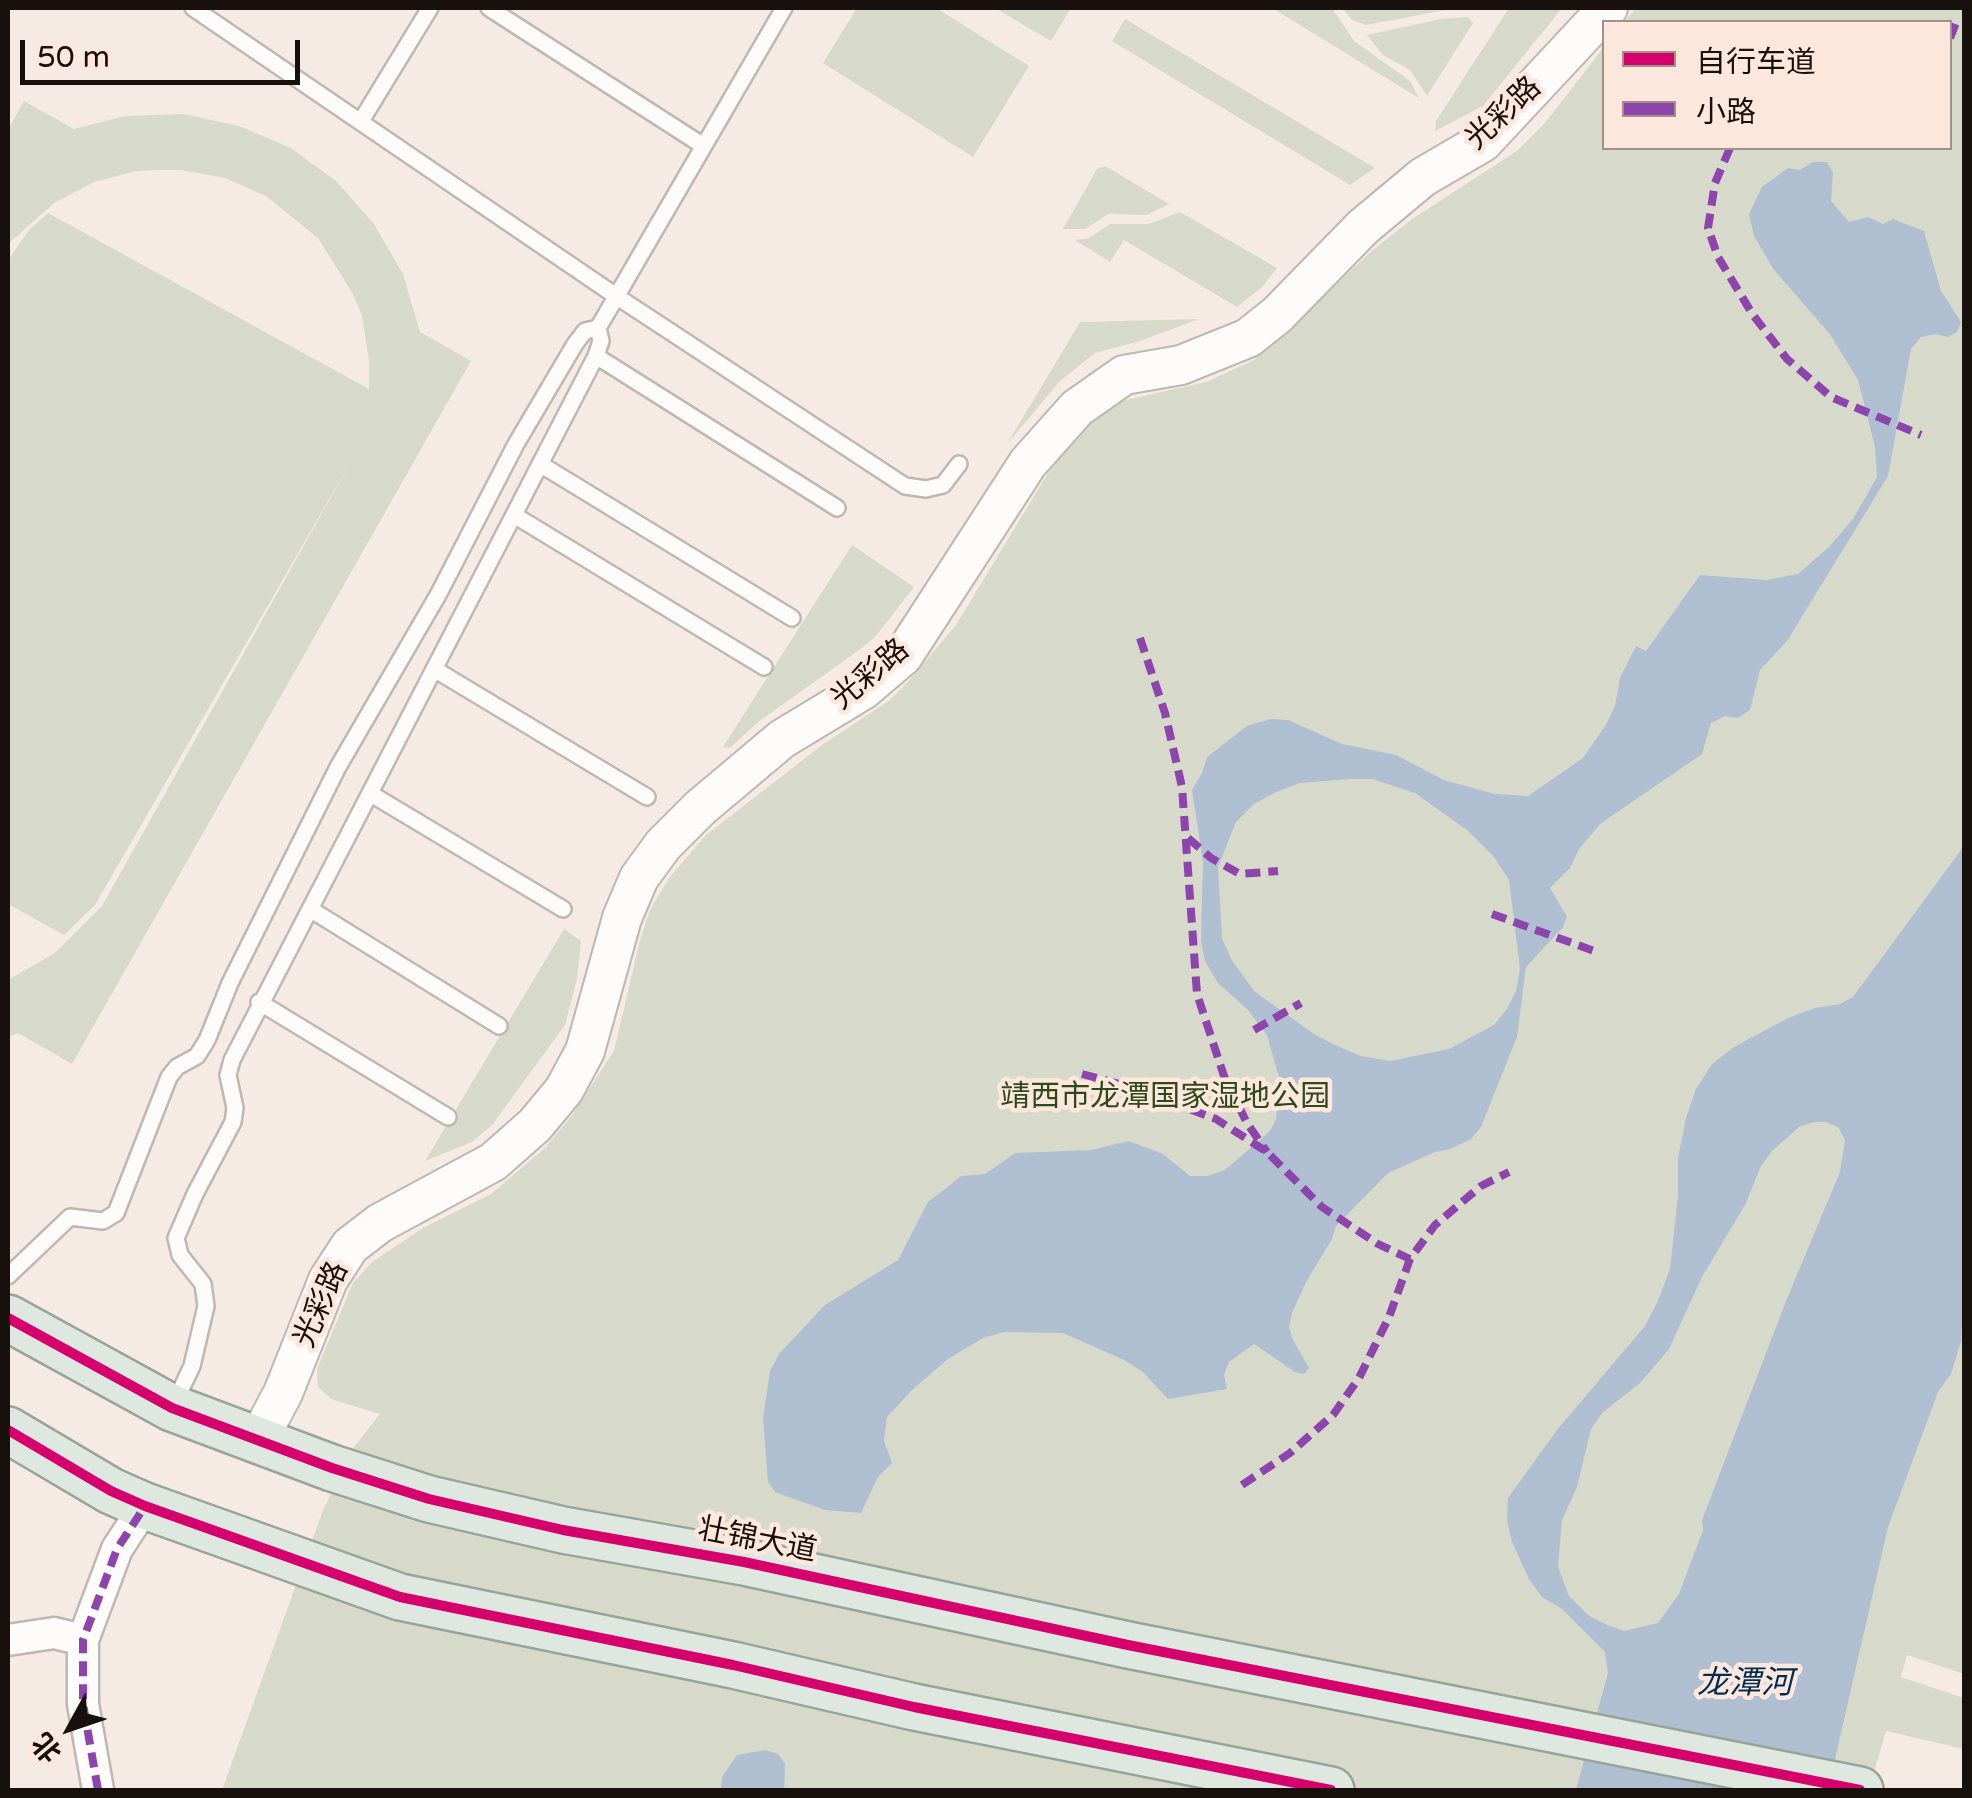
<!DOCTYPE html>
<html>
<head>
<meta charset="utf-8">
<style>
  body { margin:0 }
  #map { position:relative; width:1972px; height:1798px; overflow:hidden; background:#f6eae4; font-family:"Varela Round","Noto Sans SC",sans-serif }
  canvas { display:block }
  .frame { position:absolute; inset:0; border:10px solid #17100c; pointer-events:none }
  .legend { position:absolute; left:1602px; top:20px; width:350px; height:130px; box-sizing:border-box; background:#fee7dc; border:2px solid #a29189; margin:0; padding:12px 18px; list-style:none; font-size:30px; color:#17100c }
  .legend li { display:flex; align-items:center; gap:20px; height:50px }
  .legend b { width:50px; border:2px solid #a29189 }
  .north { position:absolute; left:20px; top:1678px; width:100px; height:100px; -webkit-text-stroke:8px #fee7dc; paint-order:stroke; rotate:230deg; font-size:28px; font-weight:700; line-height:40px; text-align:center; color:#17100c }
  .north::after { content:''; display:block; margin:auto; width:35px; height:45px; background:#17100c; clip-path:polygon(50% 0,100% 100%,50% 72%,0 100%) }
  .scale { position:absolute; left:20px; top:40px; width:280px; height:45px; box-sizing:border-box; border:5px solid #17100c; border-top:0; padding-left:12px; font-size:30px; line-height:35px; white-space:nowrap; color:#17100c; -webkit-text-stroke:8px #fee7dc; paint-order:stroke }
</style>
</head>
<body>
<div id="map">
<canvas width="1972" height="1798"></canvas>
<div class="frame"></div>
<ul class="legend">
<li><b style="height:12px;background:#d6006c"></b>自行车道</li>
<li><b style="height:12px;background:#8e44ad"></b>小路</li>
</ul>
<div class="north">北</div>
<div class="scale">50 m</div>
</div>
<script>
const c = document.querySelector('canvas').getContext('2d');
c.lineJoin = 'round';
function fill(path, color) {
  c.fillStyle = color;
  c.fill(path, 'evenodd');
}
function toPath(rows) {
  const path = new Path2D();
  for (const r of rows) {
    path.moveTo(r[0], r[1]);
    for (let i = 2; i < r.length; i += 2) path.lineTo(r[i], r[i + 1]);
  }
  return path;
}
function stroke(path, color, width, dash) {
  c.strokeStyle = color;
  c.lineWidth = width;
  c.lineCap = dash ? 'butt' : 'round';
  c.setLineDash(dash || []);
  c.stroke(path);
}
function label(font, color, halo, rows, align = 'center') {
  c.font = font + ' "Varela Round","Noto Sans SC",sans-serif';
  c.lineWidth = 9;
  c.setLineDash([]);
  c.textBaseline = 'middle';
  c.strokeStyle = halo;
  c.fillStyle = color;
  for (const [text, x, y, turn = 0] of rows) {
    c.save();
    c.translate(x, y);
    c.rotate((+turn || 0) * Math.PI / 180);
    c.textAlign = isNaN(turn) ? turn : align;
    if (halo) c.strokeText(text, 0, 0);
    c.fillText(text, 0, 0);
    c.restore();
  }
}
const green = toPath([
  [857,8,936,8,1029,66,973,157,823,63],
  [995,8,1071,8,1051,41],
  [1272,8,1332,8,1354,41,1410,81,1419,98],
  [1342,8,1456,8,1366,25,1352,20],
  [1509,8,1562,8,1483,106,1435,131,1436,121],
  [1636,8,1964,8,1964,1674,1907,1655,1901,1677,1964,1698,1964,1749,1886,1731,1869,1790,222,1790,323,1510,354,1447,380,1414,331,1399,318,1387,317,1369,353,1283,372,1262,423,1228,491,1194,545,1148,570,1118,614,1051,640,940,650,910,669,878,706,835,822,745,890,700,907,683,956,625,1056,460,1086,425,1103,410,1126,400,1206,382,1254,360,1373,250,1412,219,1517,151,1545,123,1604,47,1604,148,1950,148,1950,22,1624,22],
  [1468,17,1473,23,1427,96,1410,70,1383,55,1367,35,1441,19],
  [1125,19,1375,168,1350,185,1112,41],
  [24,101,74,129,125,116,183,114,239,126,291,148,336,181,374,224,403,274,420,332,471,361,72,1064,18,1033,8,1037,8,980,55,953,102,906,353,458,95,905,64,935,8,904,8,260,29,230,48,213,369,389,369,360,362,316,353,294,318,238,266,196,225,178,181,170,158,170,136,171,94,182,54,203,8,244,8,130],
  [1105,166,1169,204,1147,215,1108,214,1085,229,1063,229,1097,169],
  [1180,212,1277,268,1262,287,1237,307,1124,240,1110,262,1075,240,1089,238,1110,224,1149,224],
  [1199,319,1140,341,1095,353,1060,381,1007,444,1080,322],
  [852,545,914,587,875,637,858,651,758,722,730,748,723,747],
  [564,929,581,941,577,979,565,1025,492,1125,472,1142,425,1161]
]);
const water = toPath([
  [1813,162,1827,162,1833,173,1831,201,1849,222,1868,217,1883,224,1893,219,1924,231,1941,291,1961,322,1957,332,1948,337,1936,334,1921,337,1911,349,1888,476,1787,641,1760,670,1750,710,1738,718,1725,716,1711,723,1702,754,1600,824,1579,849,1570,868,1550,888,1567,917,1563,927,1526,967,1517,1037,1481,1127,1471,1139,1450,1149,1435,1152,1388,1173,1336,1226,1332,1239,1306,1282,1292,1313,1289,1327,1293,1340,1309,1368,1304,1374,1295,1372,1254,1344,1229,1362,1224,1375,1227,1389,1168,1399,1143,1372,1124,1360,1063,1333,1004,1332,983,1338,948,1359,913,1389,887,1417,884,1441,892,1463,878,1477,861,1513,825,1510,775,1492,768,1482,763,1418,770,1371,779,1354,825,1305,898,1260,928,1202,950,1185,961,1176,985,1174,1015,1153,1091,1150,1129,1141,1163,1154,1190,1176,1207,1176,1225,1170,1270,1131,1276,1119,1280,1081,1267,1035,1247,1009,1218,983,1205,961,1201,941,1203,862,1192,790,1202,773,1207,757,1247,726,1271,719,1288,720,1342,744,1396,755,1444,780,1495,794,1528,796,1583,758,1606,725,1615,706,1620,678,1636,646,1646,651,1700,575,1767,580,1798,574,1829,547,1853,519,1877,477,1875,447,1858,380,1830,334,1774,270,1754,236,1749,214,1762,187,1788,168,1800,170],
  [1350,779,1372,779,1415,793,1467,830,1494,857,1509,880,1520,969,1516,991,1507,1009,1494,1025,1449,1049,1390,1061,1361,1056,1337,1046,1314,1034,1254,991,1231,959,1222,938,1218,867,1236,822,1254,804,1276,792,1300,783],
  [1964,846,1964,1303,1961,1341,1951,1374,1938,1392,1888,1527,1828,1790,1576,1790,1608,1673,1605,1652,1562,1609,1542,1597,1529,1579,1512,1542,1507,1521,1508,1498,1557,1430,1645,1326,1658,1301,1670,1269,1678,1196,1678,1158,1686,1118,1696,1089,1712,1064,1734,1047,1788,1018,1815,1008,1840,1004,1853,997],
  [1814,1122,1826,1122,1839,1128,1845,1141,1840,1172,1786,1301,1702,1520,1703,1530,1679,1594,1658,1623,1624,1631,1605,1624,1589,1616,1569,1596,1558,1567,1562,1520,1577,1487,1591,1429,1602,1413,1640,1383,1669,1349,1702,1277,1745,1205,1761,1166,1772,1151,1799,1127],
  [765,1750,778,1754,785,1764,784,1790,721,1790,722,1777,737,1755]
]);
const service = toPath([
  [193,8,616,296,905,486,926,489,943,485,959,464],
  [489,8,702,145],
  [361,121,430,8],
  [598,328,784,8],
  [596,356,837,508],
  [540,464,792,618],
  [514,515,764,667],
  [434,669,647,797],
  [371,794,563,909],
  [310,909,499,1026],
  [259,1002,448,1117],
  [8,1276,70,1217,103,1221,116,1213,169,1077,177,1067,197,1056,207,1040,230,983,338,767,438,595,516,444,575,344,585,331,598,328,601,341,596,356,232,1060,228,1075,235,1108,233,1122,195,1194,176,1238,180,1255,203,1284,206,1306,192,1366,174,1404]
]);
const minor = toPath([
  [8,1640,54,1633,83,1640],
  [98,1790,83,1704,83,1640,117,1549,145,1506]
]);
const tertiary = toPath([
  [258,1440,283,1393,328,1280,350,1246,380,1223,493,1162,535,1125,564,1090,585,1051,622,918,639,878,663,845,700,808,782,739,863,690,903,656,1028,463,1077,408,1124,375,1181,365,1248,338,1277,315,1363,227,1423,177,1483,142,1608,8]
]);
const primary = toPath([
  [8,1318,172,1408,332,1468,429,1499,563,1530,744,1562,1128,1645,1860,1790],
  [8,1430,111,1491,145,1506,400,1597,733,1665,914,1707,1331,1790]
]);
const quiet = toPath([
  [1950,38,1957,20],
  [1730,148,1715,183,1708,228,1718,257,1753,315,1787,359,1831,397,1921,435],
  [1140,638,1165,713,1182,787,1197,994,1224,1076,1247,1123,1267,1152],
  [1188,838,1211,858,1240,874,1278,871],
  [1492,914,1597,952],
  [1254,1030,1301,1003],
  [1082,1074,1131,1087,1216,1119,1267,1152,1322,1207,1378,1244,1410,1259],
  [1242,1485,1290,1453,1333,1415,1359,1378,1389,1317,1410,1259,1435,1225,1481,1186,1509,1172],
  [98,1790,83,1704,83,1640,117,1549,145,1506]
]);
const cycleway = toPath([
  [8,1318,172,1408,332,1468,429,1499,563,1530,744,1562,1128,1645,1860,1790],
  [8,1430,111,1491,145,1506,400,1597,733,1665,914,1707,1331,1790]
]);
const streetNames = [
  ["光彩路",1504,114,-43],
  ["光彩路",871,675,-40],
  ["光彩路",322,1305,-66],
  ["壮锦大道",757,1541,11]
];
const parkNames = [
  ["靖西市龙潭国家湿地公园",1165,1098]
];
const waterNames = [
  ["龙潭河",1745,1685]
];
fill(green, '#d7daca');
fill(water, '#afbfd1');
stroke(service, '#c1b7b2', 20);
stroke(minor, '#c1b7b2', 35);
stroke(tertiary, '#c1b7b2', 42);
stroke(primary, '#98a498', 50);
stroke(service, '#fefcfb', 15);
stroke(minor, '#fefcfb', 30);
stroke(tertiary, '#fefcfb', 38);
stroke(primary, '#dfe7e1', 45);
stroke(quiet, '#8e44ad', 8, [15, 8]);
stroke(cycleway, '#d6006c', 10);
label('30px', '#17100c', '#fee7dc', streetNames);
label('30px', '#2e4a1b', '#fee7dc', parkNames);
label('italic 32px', '#002d51', '#fee7dc', waterNames);
</script>
</body>
</html>
